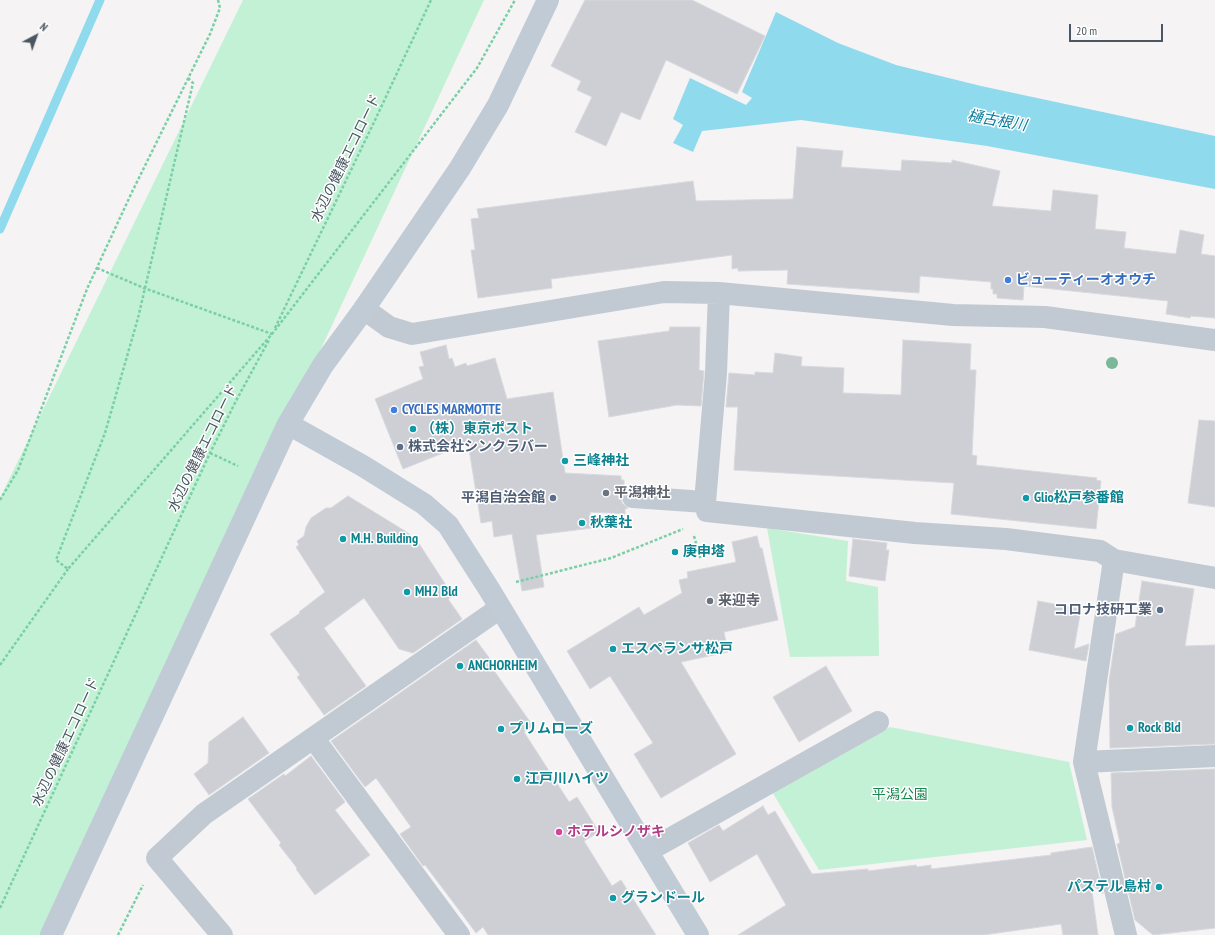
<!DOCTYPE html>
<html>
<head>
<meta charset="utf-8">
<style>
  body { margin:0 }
  #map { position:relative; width:1215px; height:935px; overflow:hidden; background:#f5f3f3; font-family:"PT Sans Narrow",sans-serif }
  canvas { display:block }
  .north { position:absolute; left:16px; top:16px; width:40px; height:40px; -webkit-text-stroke:3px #fff; paint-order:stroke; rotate:41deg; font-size:11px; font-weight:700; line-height:16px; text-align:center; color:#4a5661 }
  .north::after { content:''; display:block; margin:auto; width:14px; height:18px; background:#4a5661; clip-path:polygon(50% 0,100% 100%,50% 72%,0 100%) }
  .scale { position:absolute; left:1069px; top:24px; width:94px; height:18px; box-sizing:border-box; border:2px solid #4a5661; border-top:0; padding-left:5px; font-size:12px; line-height:14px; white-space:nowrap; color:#4a5661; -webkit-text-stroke:3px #fff; paint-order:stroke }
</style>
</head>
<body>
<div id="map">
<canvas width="1215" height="935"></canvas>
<div class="north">N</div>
<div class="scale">20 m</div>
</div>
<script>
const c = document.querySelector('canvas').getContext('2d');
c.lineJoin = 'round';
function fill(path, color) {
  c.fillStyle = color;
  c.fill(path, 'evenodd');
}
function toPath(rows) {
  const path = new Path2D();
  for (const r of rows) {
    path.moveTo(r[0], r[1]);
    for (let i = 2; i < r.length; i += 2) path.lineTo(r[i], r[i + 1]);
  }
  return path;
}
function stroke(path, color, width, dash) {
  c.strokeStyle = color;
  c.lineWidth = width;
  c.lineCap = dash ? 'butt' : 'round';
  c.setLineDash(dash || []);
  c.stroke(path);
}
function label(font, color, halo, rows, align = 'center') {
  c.font = font + ' "PT Sans Narrow","Noto Sans JP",sans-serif';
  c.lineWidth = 3;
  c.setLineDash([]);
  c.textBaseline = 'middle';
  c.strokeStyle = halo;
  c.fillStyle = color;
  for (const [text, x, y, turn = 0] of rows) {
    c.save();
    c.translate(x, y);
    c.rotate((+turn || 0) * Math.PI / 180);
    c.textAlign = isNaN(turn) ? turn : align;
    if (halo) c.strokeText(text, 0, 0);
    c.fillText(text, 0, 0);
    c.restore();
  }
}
const green = toPath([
  [243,0,484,0,47,935,0,935,0,498],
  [767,528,848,541,846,581,878,587,879,656,790,657],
  [890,727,1069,762,1087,840,819,870,771,790]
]);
const water = toPath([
  [776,12,838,43,896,65,981,86,1215,136,1215,189,987,146,801,120,702,131,693,152,673,143,683,125,673,119,690,78,746,105,752,98,742,92]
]);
const stream = toPath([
  [0,229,100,0]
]);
const building = toPath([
  [585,0,692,0,765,36,737,94,666,60,640,120,621,112,606,146,575,132,592,97,577,90,581,81,551,66,585,0],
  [797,147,843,151,841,167,901,171,902,160,952,163,952,160,1000,171,992,206,1051,211,1053,190,1098,195,1095,229,1126,232,1124,248,1176,254,1180,230,1204,235,1201,254,1215,256,1215,318,1191,316,1190,318,1166,314,1168,301,1024,286,1023,300,997,298,997,294,993,294,993,289,991,289,991,282,920,276,919,293,787,284,788,270,738,271,738,268,732,269,732,255,551,279,552,288,478,298,471,250,475,250,471,219,479,218,477,209,693,181,696,201,793,199,797,147],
  [670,327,700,327,699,370,704,371,701,406,677,405,609,417,598,341,669,331,670,327],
  [903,340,971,344,970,370,976,370,972,455,977,456,976,465,1097,478,1096,480,1101,481,1096,529,951,514,954,483,734,470,738,407,726,407,729,373,755,375,755,372,773,373,775,353,802,357,801,366,844,368,843,393,901,395,903,340],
  [446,345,449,359,452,358,455,367,466,363,467,366,495,358,507,399,553,392,565,473,621,476,621,480,624,480,624,486,627,486,623,490,621,496,622,503,628,508,625,509,625,514,590,512,592,528,536,535,544,587,522,591,512,534,494,537,492,521,481,523,468,443,403,469,375,399,423,379,419,367,424,366,420,352,446,345],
  [1199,420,1215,421,1215,507,1188,503,1199,420],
  [348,496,405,531,416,539,453,596,448,599,462,619,413,653,399,649,364,598,324,628,366,686,324,715,297,677,300,675,270,634,300,613,299,612,325,592,296,547,299,545,297,541,304,536,306,527,311,518,326,508,331,508,348,496],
  [757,536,760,548,762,548,778,620,724,632,728,652,681,662,736,754,661,798,634,754,653,743,610,676,590,689,567,651,639,607,644,615,682,593,679,580,688,578,687,572,736,562,732,542,757,536],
  [853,539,887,543,886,550,889,550,885,581,849,576,853,539],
  [1142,581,1194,589,1185,646,1215,645,1215,744,1110,748,1109,681,1116,634,1135,627,1142,581],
  [1038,601,1081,609,1074,649,1089,644,1086,661,1029,650,1038,601],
  [476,640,493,663,490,665,533,726,524,732,569,802,577,797,599,832,584,841,612,886,621,880,656,935,488,935,483,927,476,933,456,906,425,865,423,866,400,834,411,827,376,778,365,787,331,741,476,640],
  [826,666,852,711,799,742,773,697,826,666],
  [243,717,269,753,209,795,194,774,208,763,209,742,243,717],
  [311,756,345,802,335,810,370,855,315,895,296,869,297,868,279,845,281,843,248,799,284,774,285,776,311,756],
  [1215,769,1215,928,1153,935,1135,920,1117,844,1120,843,1112,807,1111,773,1215,769],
  [763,806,768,815,775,811,812,874,868,869,868,871,916,865,917,867,931,865,931,869,1051,855,1051,853,1092,847,1103,894,1091,884,1098,935,1063,935,1061,924,983,935,738,935,786,905,757,854,710,882,688,843,719,825,723,831,763,806]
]);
const path = toPath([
  [188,78,193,83,138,318,105,433,56,560,68,569,272,334,477,68,515,0],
  [97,268,144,288,272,334],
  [275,328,377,116,431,0],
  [210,453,238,466],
  [0,500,18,470,87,289,132,192,210,34,220,8,218,0],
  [694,536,701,560],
  [516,582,611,558,683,529],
  [0,665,68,569],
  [0,908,210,453,237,399,269,340],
  [118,935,143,885]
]);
const street = toPath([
  [719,293,716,373,705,502,707,511,915,533,1006,539,1100,551,1114,560,1215,578],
  [364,309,389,327,412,334,664,292,719,293,953,315,1045,317,1215,340],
  [633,497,705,502],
  [314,739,459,935],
  [1084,762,1114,560],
  [648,851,878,722],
  [222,935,157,858,204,814,500,608],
  [1126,935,1084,762,1215,756]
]);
const secondary = toPath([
  [288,424,363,466,424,504,448,525,489,589,698,935],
  [51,935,288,424,323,365,364,309,460,168,498,105,548,0]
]);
const trees = [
  [1112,363]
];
const markers = [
  [1008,280,4,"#3f7fe0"],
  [394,410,4,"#3f7fe0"],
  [413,429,4,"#0f9aa8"],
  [400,447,4,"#5c6f8a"],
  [565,461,4,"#0f9aa8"],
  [606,493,4,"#6b7280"],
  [553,498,4,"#5c6f8a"],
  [1026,498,4,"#0f9aa8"],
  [582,523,4,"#0f9aa8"],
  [343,539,4,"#0f9aa8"],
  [675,552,4,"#0f9aa8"],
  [407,592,4,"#0f9aa8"],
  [710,601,4,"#6b7280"],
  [1160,610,4,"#5c6f8a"],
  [613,649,4,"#0f9aa8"],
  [460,666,4,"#0f9aa8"],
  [1130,728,4,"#0f9aa8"],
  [501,729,4,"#0f9aa8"],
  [517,779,4,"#0f9aa8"],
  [559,832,4,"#d1479c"],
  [1159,887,4,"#0f9aa8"],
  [613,898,4,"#0f9aa8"]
];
const streetNames = [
  ["水辺の健康エコロード",346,158,-64],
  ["水辺の健康エコロード",203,448,-64],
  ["水辺の健康エコロード",66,742,-65]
];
const shopNames = [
  ["ビューティーオオウチ",1016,280],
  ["CYCLES MARMOTTE",402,410]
];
const cultureNames = [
  ["（株）東京ポスト",421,429],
  ["三峰神社",573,461],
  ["Glio松戸参番館",1034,498],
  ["秋葉社",590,523],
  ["M.H. Building",351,539],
  ["庚申塔",683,552],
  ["MH2 Bld",415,592],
  ["エスペランサ松戸",621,649],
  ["ANCHORHEIM",468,666],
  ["Rock Bld",1138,728],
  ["プリムローズ",509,729],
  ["江戸川ハイツ",525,779],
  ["パステル島村",1151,887,"right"],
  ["グランドール",621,898]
];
const serviceNames = [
  ["株式会社シンクラバー",408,447,"left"],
  ["平潟自治会館",545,498],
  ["コロナ技研工業",1152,610]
];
const worshipNames = [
  ["平潟神社",614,493],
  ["来迎寺",718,601]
];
const parkNames = [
  ["平潟公園",900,795]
];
const hotelNames = [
  ["ホテルシノザキ",567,832]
];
const waterNames = [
  ["樋古根川",997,121,10]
];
fill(green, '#c3f1d5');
fill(water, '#90daee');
stroke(stream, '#90daee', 9);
fill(building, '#cdcfd5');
stroke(building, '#d7d9de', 1);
stroke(path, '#7ad0a6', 2.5, [3, 2]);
stroke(street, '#c1cad2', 22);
stroke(secondary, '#c1cbd6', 22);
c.fillStyle = '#7bb799';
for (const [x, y] of trees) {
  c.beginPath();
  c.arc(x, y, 6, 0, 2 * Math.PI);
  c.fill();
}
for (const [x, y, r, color] of markers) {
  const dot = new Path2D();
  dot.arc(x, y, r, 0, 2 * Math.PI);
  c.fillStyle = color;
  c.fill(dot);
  stroke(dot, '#fff', 1.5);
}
label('14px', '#4a5661', '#fff', streetNames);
label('bold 14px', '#366cbe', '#fff', shopNames, 'left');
label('bold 14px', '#0d838f', '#fff', cultureNames, 'left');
label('bold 14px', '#4e5e75', '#fff', serviceNames, 'right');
label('bold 14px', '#5b616d', '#fff', worshipNames, 'left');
label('14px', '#17864f', '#fff', parkNames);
label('bold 14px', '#b23c85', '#fff', hotelNames, 'left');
label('italic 15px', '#0c7c9b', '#fff', waterNames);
</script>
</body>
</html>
